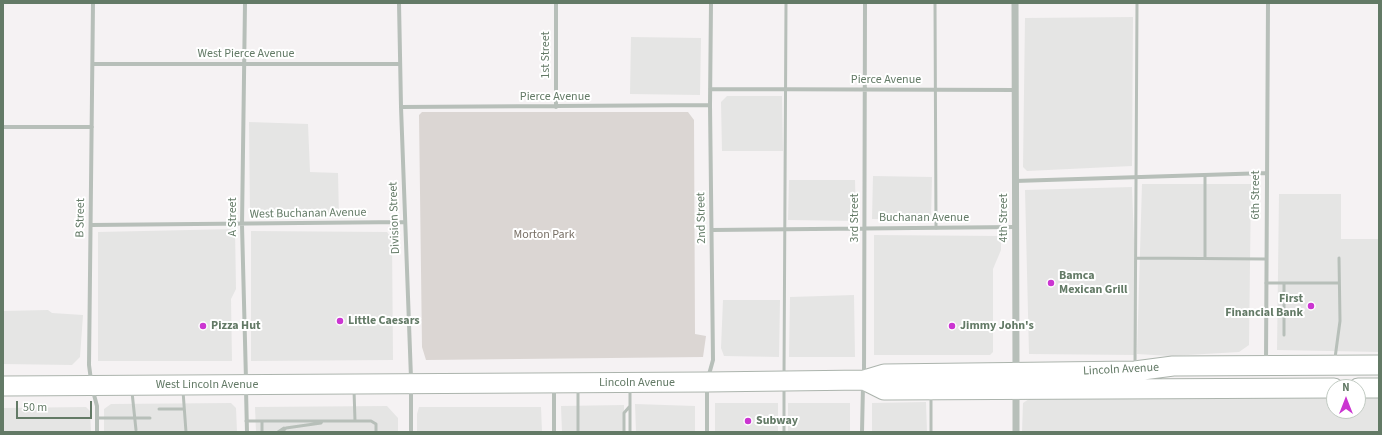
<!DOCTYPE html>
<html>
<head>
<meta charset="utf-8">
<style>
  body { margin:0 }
  #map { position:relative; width:1382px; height:435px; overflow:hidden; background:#f5f2f3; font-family:"Source Sans 3",sans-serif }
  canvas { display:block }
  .frame { position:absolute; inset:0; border:4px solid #637a66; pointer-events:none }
  .north { position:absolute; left:1326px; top:379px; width:40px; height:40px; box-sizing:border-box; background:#fff; border:1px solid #c1cac2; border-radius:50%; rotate:0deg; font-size:11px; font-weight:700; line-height:16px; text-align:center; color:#637a66 }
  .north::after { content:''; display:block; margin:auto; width:14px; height:18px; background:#cb35d1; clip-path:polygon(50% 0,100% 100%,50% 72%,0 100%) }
  .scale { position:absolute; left:16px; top:401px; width:76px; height:18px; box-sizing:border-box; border:2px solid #637a66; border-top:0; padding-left:5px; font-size:12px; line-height:14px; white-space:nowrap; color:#637a66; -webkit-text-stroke:3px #fff; paint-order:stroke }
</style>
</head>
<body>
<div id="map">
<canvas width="1382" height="435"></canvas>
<div class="frame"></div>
<div class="north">N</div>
<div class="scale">50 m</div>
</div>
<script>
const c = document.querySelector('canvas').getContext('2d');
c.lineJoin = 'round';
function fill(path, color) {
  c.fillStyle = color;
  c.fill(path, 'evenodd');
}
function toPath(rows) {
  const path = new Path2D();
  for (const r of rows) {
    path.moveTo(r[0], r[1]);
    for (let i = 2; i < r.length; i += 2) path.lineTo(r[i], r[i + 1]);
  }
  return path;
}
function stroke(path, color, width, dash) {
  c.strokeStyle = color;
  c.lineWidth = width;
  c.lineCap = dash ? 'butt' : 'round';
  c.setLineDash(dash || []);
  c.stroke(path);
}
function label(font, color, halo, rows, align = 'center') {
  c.font = font + ' "Source Sans 3",sans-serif';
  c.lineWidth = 4;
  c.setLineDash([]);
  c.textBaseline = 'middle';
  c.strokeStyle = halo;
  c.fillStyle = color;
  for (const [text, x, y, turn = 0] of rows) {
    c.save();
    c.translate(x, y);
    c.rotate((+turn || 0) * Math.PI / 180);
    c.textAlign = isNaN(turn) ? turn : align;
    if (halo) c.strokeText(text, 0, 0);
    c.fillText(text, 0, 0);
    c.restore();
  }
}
const built = toPath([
  [1133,17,1132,166,1027,171,1023,167,1025,18],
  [631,37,701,38,700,95,630,94],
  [727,96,782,96,783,151,722,151,721,102],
  [249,122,308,124,310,172,338,173,339,217,250,216],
  [873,176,932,177,931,220,872,219],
  [789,180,855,180,856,221,788,220],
  [1142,184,1251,184,1249,345,1239,352,1170,356,1137,354],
  [1132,187,1137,320,1136,355,1029,354,1025,190],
  [1279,194,1341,194,1341,239,1379,239,1379,352,1277,350],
  [235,229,236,289,231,299,232,361,98,361,98,232],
  [251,231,387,232,392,239,393,360,251,361],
  [874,235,1001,236,1001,250,993,269,993,352,990,355,874,355],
  [854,295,855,357,789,357,790,297],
  [723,300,780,300,779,357,724,356,721,348],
  [48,310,52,313,83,315,80,357,72,365,3,364,3,311],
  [1038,393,1334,393,1334,411,1358,411,1358,393,1379,393,1379,432,1022,432,1023,403],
  [926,402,927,432,872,432,872,403],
  [231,403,236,408,237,432,104,432,104,409,111,404],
  [715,403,778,403,778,432,715,432],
  [788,403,850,403,850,432,788,432],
  [635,404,695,406,695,432,636,432],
  [624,405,624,432,562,432,561,406],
  [387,406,398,418,398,432,256,432,255,407],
  [86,407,90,411,91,432,3,432,3,408],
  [419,407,541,407,542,432,417,432,417,414]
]);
const green = toPath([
  [422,112,688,112,694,120,695,334,706,336,703,357,426,360,422,347,419,115]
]);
const service = toPath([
  [935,3,936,228],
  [1136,258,1266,259],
  [1205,258,1205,175],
  [1266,283,1339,283],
  [1284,283,1284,335],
  [1335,358,1340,321,1339,258],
  [1135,365,1137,3],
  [784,375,786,3],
  [784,387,784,432],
  [630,388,630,432],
  [354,390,355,421],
  [183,391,186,432],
  [132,392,136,430],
  [931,396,931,432],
  [159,409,184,409],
  [97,418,150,418],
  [246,421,371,421,376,424,376,432],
  [262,421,262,432],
  [278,432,284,428],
  [282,432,286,428,321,423,322,421],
  [578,432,578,389],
  [624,432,624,413,630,406]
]);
const minor = toPath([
  [245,3,242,225,246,380],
  [399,3,401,107,411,378],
  [93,64,400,64],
  [710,89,1015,90],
  [401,107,710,105],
  [556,107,556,3],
  [3,127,92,127],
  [1015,181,1267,173],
  [91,225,405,222],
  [712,230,1015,227],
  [1266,361,1268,3],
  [864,375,865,3],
  [708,378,713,360,710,105,711,3],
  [91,380,89,365,93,3],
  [707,386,707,432],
  [554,388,554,432],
  [411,389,411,432],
  [246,390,247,432],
  [93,391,97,406,97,432],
  [862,432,863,385]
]);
const tertiary = toPath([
  [1015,3,1016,372],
  [1016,390,1016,432]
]);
const primary = toPath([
  [864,380,884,390,1334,388],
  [3,386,707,382,864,380,884,374,1135,371,1173,366,1379,365],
  [1358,388,1379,388]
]);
const markers = [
  [1051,283,4,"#cb35d1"],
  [1311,306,4,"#cb35d1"],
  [340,321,4,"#cb35d1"],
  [203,326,4,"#cb35d1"],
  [952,326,4,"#cb35d1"],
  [748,421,4,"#cb35d1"]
];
const streetNames = [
  ["West Pierce Avenue",246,54],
  ["1st Street",546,55,-90],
  ["Pierce Avenue",886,80],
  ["Pierce Avenue",555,97],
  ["6th Street",1256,195,-90],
  ["West Buchanan Avenue",308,214,-1],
  ["A Street",233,217,-90],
  ["B Street",81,218,-89],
  ["Division Street",395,218,-92],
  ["2nd Street",702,218,-91],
  ["3rd Street",855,218,-90],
  ["Buchanan Avenue",924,218],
  ["4th Street",1004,218,-90],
  ["Lincoln Avenue",1121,370,-3],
  ["Lincoln Avenue",637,383],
  ["West Lincoln Avenue",207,385]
];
const parkNames = [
  ["Morton Park",544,235]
];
const poiNames = [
  ["Bamca",1059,276],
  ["Mexican Grill",1059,290],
  ["First",1303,299,"right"],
  ["Financial Bank",1303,313,"right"],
  ["Little Caesars",348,321],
  ["Pizza Hut",211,326],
  ["Jimmy John's",960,326],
  ["Subway",756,421]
];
fill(built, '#e5e5e4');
fill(green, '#dbd6d3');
stroke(primary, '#acb4ad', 21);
stroke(service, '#b7bfb9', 3);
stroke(minor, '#b7bfb9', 4);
stroke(tertiary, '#b7bfb9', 7);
stroke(primary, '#fff', 19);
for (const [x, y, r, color] of markers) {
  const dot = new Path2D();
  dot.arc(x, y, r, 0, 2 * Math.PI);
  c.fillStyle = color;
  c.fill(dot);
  stroke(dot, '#fff', 1.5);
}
label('12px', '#637a66', '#fff', streetNames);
label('12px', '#786f65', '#fff', parkNames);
label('bold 12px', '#637a66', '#fff', poiNames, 'left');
</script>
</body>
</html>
